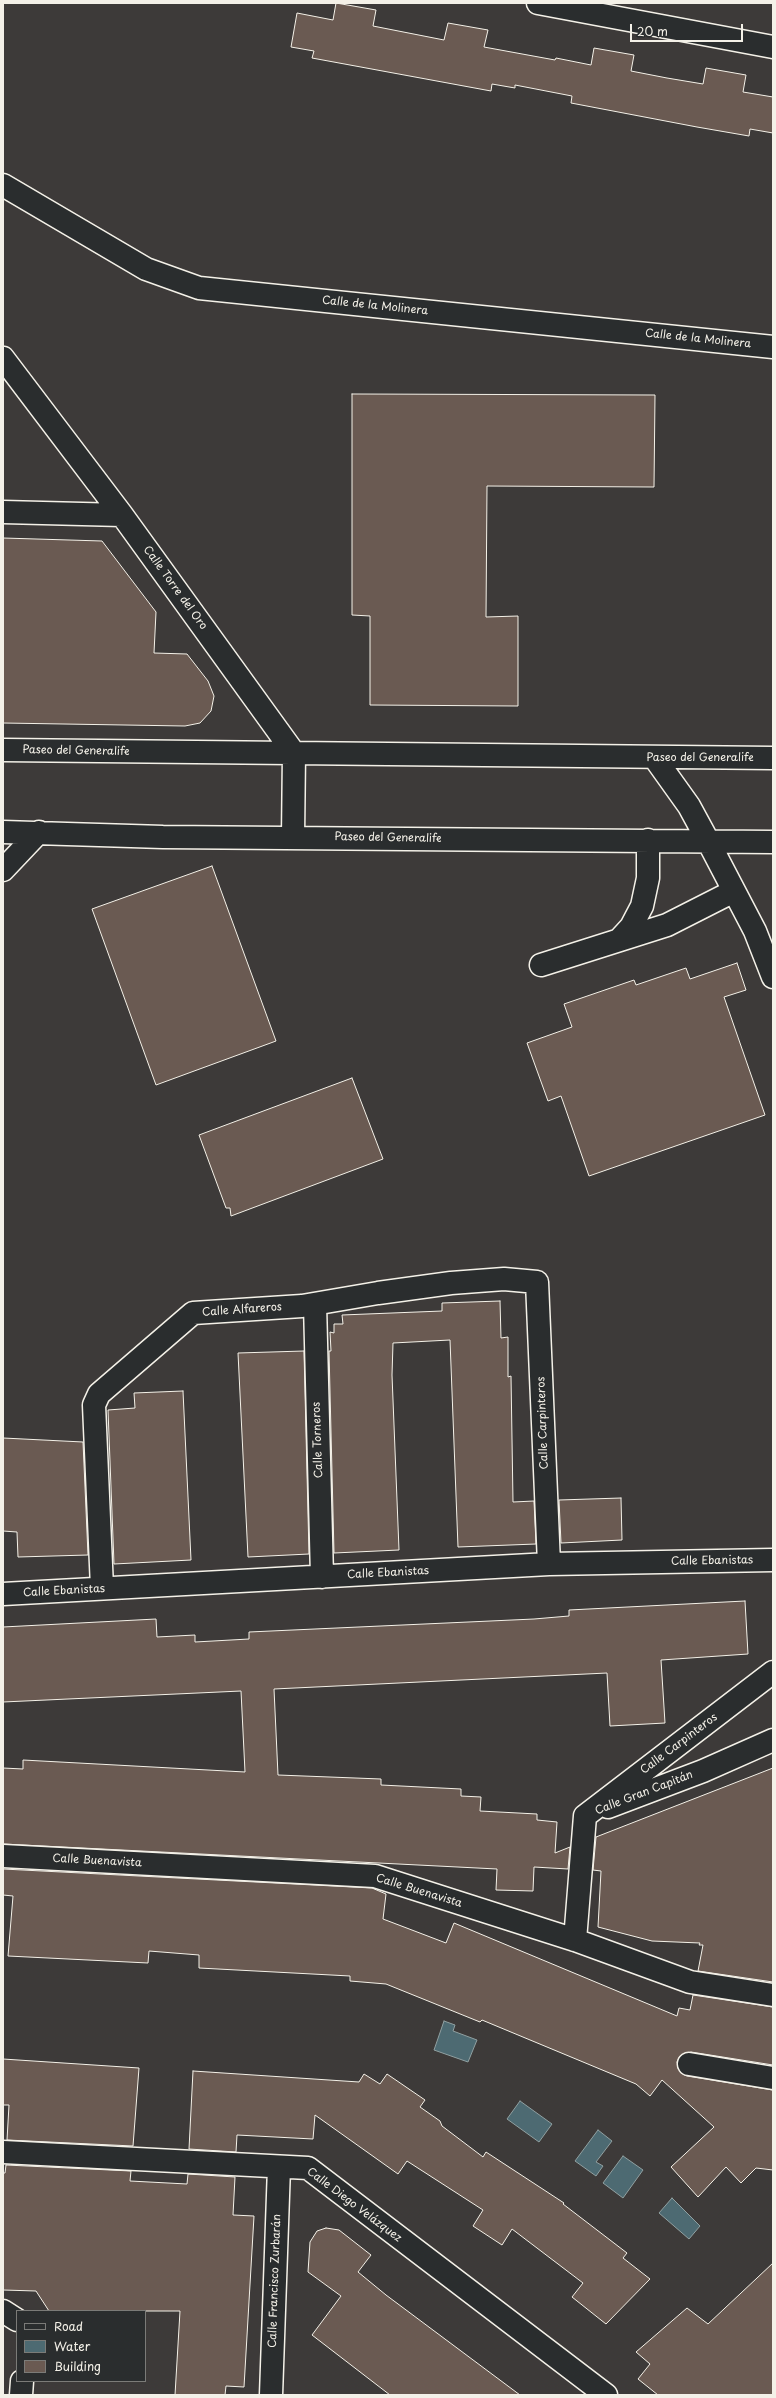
<!DOCTYPE html>
<html>
<head>
<meta charset="utf-8">
<style>
  body { margin:0 }
  #map { position:relative; width:776px; height:2398px; overflow:hidden; background:#3d3a39; font-family:"Playpen Sans",sans-serif }
  canvas { display:block }
  .frame { position:absolute; inset:0; border:4px solid #f4f1e8; pointer-events:none }
  .legend { position:absolute; left:16px; top:2310px; width:130px; height:72px; box-sizing:border-box; background:#2a2d2e; border:1px solid #7b7b78; margin:0; padding:5px 7px; list-style:none; font-size:12px; color:#f4f1e8 }
  .legend li { display:flex; align-items:center; gap:8px; height:20px }
  .legend b { width:20px; border:1px solid #7b7b78 }
  .scale { position:absolute; left:630px; top:24px; width:113px; height:18px; box-sizing:border-box; border:2px solid #f4f1e8; border-top:0; padding-left:5px; font-size:12px; line-height:14px; white-space:nowrap; color:#f4f1e8; -webkit-text-stroke:3px #2a2d2e; paint-order:stroke }
</style>
</head>
<body>
<div id="map">
<canvas width="776" height="2398"></canvas>
<div class="frame"></div>
<ul class="legend">
<li><b style="height:5px;background:#2a2d2e"></b>Road</li>
<li><b style="height:11px;background:#4d6a72"></b>Water</li>
<li><b style="height:11px;background:#6a5a52"></b>Building</li>
</ul>
<div class="scale">20 m</div>
</div>
<script>
const c = document.querySelector('canvas').getContext('2d');
c.lineJoin = 'round';
function fill(path, color) {
  c.fillStyle = color;
  c.fill(path, 'evenodd');
}
function toPath(rows) {
  const path = new Path2D();
  for (const r of rows) {
    path.moveTo(r[0], r[1]);
    for (let i = 2; i < r.length; i += 2) path.lineTo(r[i], r[i + 1]);
  }
  return path;
}
function stroke(path, color, width, dash) {
  c.strokeStyle = color;
  c.lineWidth = width;
  c.lineCap = dash ? 'butt' : 'round';
  c.setLineDash(dash || []);
  c.stroke(path);
}
function label(font, color, halo, rows, align = 'center') {
  c.font = font + ' "Playpen Sans",sans-serif';
  c.lineWidth = 3;
  c.setLineDash([]);
  c.textBaseline = 'middle';
  c.strokeStyle = halo;
  c.fillStyle = color;
  for (const [text, x, y, turn = 0] of rows) {
    c.save();
    c.translate(x, y);
    c.rotate((+turn || 0) * Math.PI / 180);
    c.textAlign = isNaN(turn) ? turn : align;
    if (halo) c.strokeText(text, 0, 0);
    c.fillText(text, 0, 0);
    c.restore();
  }
}
const water = toPath([
  [444,2021,455,2025,453,2031,477,2040,468,2062,434,2050,444,2021],
  [520,2101,552,2124,539,2142,507,2119,520,2101],
  [598,2130,612,2141,596,2162,603,2166,596,2176,575,2161,598,2130],
  [623,2156,643,2170,623,2198,603,2183,623,2156],
  [672,2198,700,2226,689,2239,659,2213,672,2198]
]);
const building = toPath([
  [336,3,376,10,373,26,444,40,448,23,488,30,484,47,555,60,556,58,591,65,594,48,634,55,631,71,667,78,703,84,706,68,746,75,743,92,773,97,773,133,750,129,749,136,697,127,571,103,572,96,515,85,515,88,492,84,491,91,312,58,314,51,291,47,297,13,333,20,336,3],
  [352,394,655,395,654,487,487,486,486,617,518,616,518,706,370,705,370,616,352,615,352,394],
  [3,538,102,541,156,612,154,653,187,654,208,681,214,696,211,711,200,723,185,726,3,723,3,538],
  [212,866,276,1041,156,1085,92,909,212,866],
  [737,963,746,990,724,997,765,1115,589,1176,561,1096,548,1101,527,1043,572,1027,564,1004,634,980,636,985,686,968,690,979,737,963],
  [352,1078,383,1159,231,1216,230,1208,226,1208,199,1135,352,1078],
  [500,1301,501,1338,508,1337,508,1377,511,1376,513,1502,534,1501,536,1544,458,1547,450,1340,393,1343,392,1375,399,1550,334,1553,329,1351,331,1351,330,1332,334,1333,334,1324,343,1324,342,1315,442,1311,442,1303,500,1301],
  [304,1351,309,1554,248,1557,238,1353,304,1351],
  [183,1391,191,1560,114,1564,108,1410,135,1408,134,1393,183,1391],
  [3,1438,83,1442,88,1555,18,1557,17,1532,3,1531,3,1438],
  [621,1498,622,1540,561,1543,559,1500,621,1498],
  [745,1601,748,1654,661,1660,665,1723,610,1726,607,1673,274,1689,278,1775,381,1779,381,1785,461,1789,461,1796,481,1797,480,1811,537,1814,537,1820,557,1822,555,1853,570,1847,568,1869,534,1867,533,1891,496,1890,497,1869,3,1844,3,1768,23,1769,23,1760,245,1772,241,1691,3,1702,3,1627,156,1619,157,1637,195,1635,195,1642,249,1639,249,1632,534,1619,569,1616,569,1610,745,1601],
  [773,1768,773,1982,698,1971,703,1945,699,1945,700,1943,652,1941,598,1927,601,1871,593,1870,596,1837,773,1768],
  [3,1869,372,1888,386,1894,383,1919,446,1943,454,1923,677,2016,679,2008,690,2010,693,1995,773,2007,773,2065,691,2052,680,2056,677,2062,681,2073,687,2076,773,2090,773,2170,756,2168,741,2183,726,2167,698,2197,671,2167,714,2127,662,2080,650,2096,636,2084,482,2020,480,2022,386,1984,350,1981,350,1976,199,1968,199,1955,149,1951,148,1963,8,1956,13,1896,3,1895,3,1869],
  [3,2059,139,2068,133,2146,7,2140,9,2105,3,2105,3,2059],
  [193,2071,359,2082,364,2074,380,2084,387,2074,425,2100,420,2107,440,2121,442,2126,483,2157,486,2152,564,2203,563,2204,627,2253,623,2258,650,2279,606,2324,572,2297,583,2283,512,2229,502,2245,473,2226,483,2210,407,2161,398,2174,315,2115,313,2139,237,2135,236,2152,189,2149,193,2071],
  [6,2165,131,2171,130,2181,187,2184,188,2174,235,2177,233,2215,254,2216,244,2387,226,2386,225,2395,175,2395,180,2311,49,2311,36,2291,3,2290,3,2173,5,2173,6,2165],
  [326,2228,339,2230,371,2255,358,2272,386,2295,520,2395,390,2395,312,2335,341,2296,308,2272,310,2242,317,2231,326,2228],
  [773,2263,773,2395,658,2395,638,2379,650,2364,636,2352,687,2308,708,2324,773,2263]
]);
const minor = toPath([
  [538,3,773,47],
  [3,185,146,269,199,288,773,347],
  [3,358,122,515,294,753,293,837],
  [3,512,122,515],
  [3,750,773,758],
  [654,757,689,806,708,841,755,931,773,977],
  [3,832,163,837,773,842],
  [3,870,39,832],
  [620,939,631,927,642,906,648,878,648,840],
  [541,965,667,925,734,891],
  [315,1304,322,1577],
  [102,1588,94,1405,99,1394,193,1313,302,1306,378,1293,451,1283,504,1279,537,1282,549,1564],
  [3,1594,549,1564,773,1560],
  [608,1807,703,1771,773,1740],
  [585,1816,773,1672],
  [3,1856,375,1876,575,1940,690,1982,773,1995],
  [575,1940,585,1816],
  [689,2064,773,2078],
  [3,2152,308,2168,606,2395],
  [3,2311,17,2320],
  [21,2395,22,2381],
  [271,2395,279,2167]
]);
const streetNames = [
  ["Calle de la Molinera",375,306,6],
  ["Calle de la Molinera",698,339,6],
  ["Calle Torre del Oro",175,588,54],
  ["Paseo del Generalife",76,751,1],
  ["Paseo del Generalife",700,758],
  ["Paseo del Generalife",388,838,1],
  ["Calle Alfareros",242,1310,-4],
  ["Calle Carpinteros",543,1423,-92],
  ["Calle Torneros",318,1440,-92],
  ["Calle Ebanistas",712,1561,-1],
  ["Calle Ebanistas",388,1573,-3],
  ["Calle Ebanistas",64,1591,-3],
  ["Calle Carpinteros",679,1744,-37],
  ["Calle Gran Capitán",644,1793,-21],
  ["Calle Buenavista",97,1861,3],
  ["Calle Buenavista",419,1891,17],
  ["Calle Diego Velázquez",354,2205,37],
  ["Calle Francisco Zurbarán",275,2281,-88]
];
fill(water, '#4d6a72');
stroke(water, '#90a0a1', 1);
fill(building, '#6a5a52');
stroke(building, '#f4f1e8', 1);
stroke(minor, '#f4f1e8', 25);
stroke(minor, '#2a2d2e', 22);
label('11px', '#f4f1e8', '#2a2d2e', streetNames);
</script>
</body>
</html>
